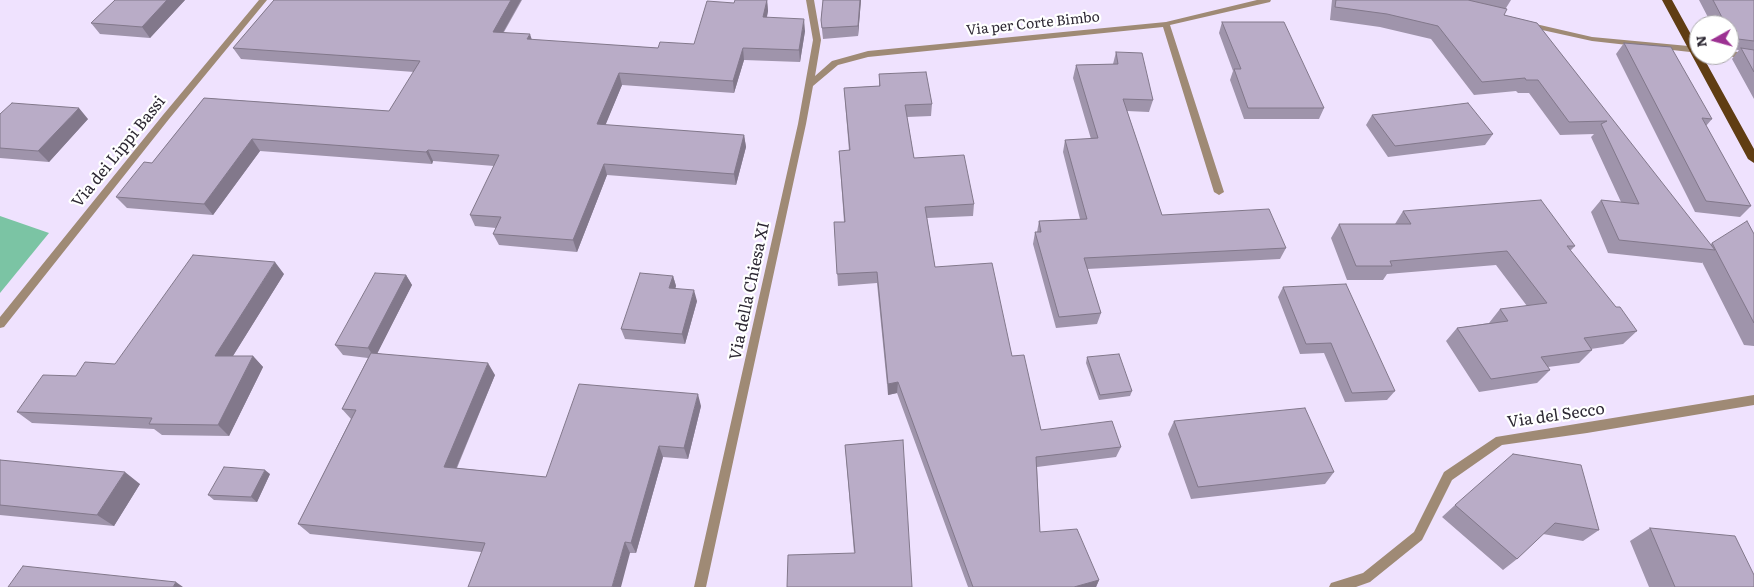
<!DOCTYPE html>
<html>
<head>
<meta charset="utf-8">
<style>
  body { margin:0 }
  #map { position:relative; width:1754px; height:587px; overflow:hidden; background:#efe2fe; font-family:Literata,serif }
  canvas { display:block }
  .north { position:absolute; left:1689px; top:15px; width:50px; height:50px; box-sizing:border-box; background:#fff; border:1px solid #aba9ad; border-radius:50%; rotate:263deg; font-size:14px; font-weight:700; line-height:20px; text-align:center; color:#2d2833 }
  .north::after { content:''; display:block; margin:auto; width:18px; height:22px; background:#9c3192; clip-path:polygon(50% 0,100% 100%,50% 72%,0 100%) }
</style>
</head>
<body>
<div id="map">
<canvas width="1754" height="587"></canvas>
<div class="north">N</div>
</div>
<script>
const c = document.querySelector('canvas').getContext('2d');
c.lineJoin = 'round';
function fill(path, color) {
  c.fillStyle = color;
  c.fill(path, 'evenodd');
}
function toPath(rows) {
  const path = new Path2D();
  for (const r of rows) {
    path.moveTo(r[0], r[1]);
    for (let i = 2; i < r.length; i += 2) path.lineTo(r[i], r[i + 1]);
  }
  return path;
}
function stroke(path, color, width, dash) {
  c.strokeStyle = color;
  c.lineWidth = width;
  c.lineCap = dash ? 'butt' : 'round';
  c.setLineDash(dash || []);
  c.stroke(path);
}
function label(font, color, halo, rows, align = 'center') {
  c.font = font + ' Literata,serif';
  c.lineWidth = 4.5;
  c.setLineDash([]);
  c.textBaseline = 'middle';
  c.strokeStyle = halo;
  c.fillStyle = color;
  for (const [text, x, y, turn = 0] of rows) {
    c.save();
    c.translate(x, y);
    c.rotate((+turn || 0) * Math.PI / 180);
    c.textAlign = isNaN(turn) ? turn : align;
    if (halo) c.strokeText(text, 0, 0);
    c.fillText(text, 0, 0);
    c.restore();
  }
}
const forest = toPath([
  [0,216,49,233,0,293]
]);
const minor = toPath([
  [259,0,267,0,169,119,4,327,0,328,0,317,163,115,259,0],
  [806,0,814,0,821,40,815,76,832,61,868,51,1166,22,1257,0,1271,0,1270,2,1170,25,1224,192,1219,195,1214,192,1163,27,868,57,838,65,813,86,806,124,706,587,694,587,798,124,813,40,806,0],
  [1524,22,1527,22,1592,37,1699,47,1699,53,1592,41,1524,26,1524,22],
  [1729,51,1754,54,1754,60,1726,56,1729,55,1729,51],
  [1754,395,1754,405,1587,433,1502,445,1452,480,1422,540,1370,582,1356,587,1329,587,1331,583,1363,573,1414,532,1444,472,1496,437,1754,395]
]);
const primary = toPath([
  [1662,0,1672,0,1699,49,1699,55,1702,55,1754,149,1754,163,1748,159,1662,0]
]);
const wall = toPath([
  [115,0,185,0,150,38,100,34,91,23],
  [274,0,522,0,504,32,531,40,658,48,694,44,734,3,767,0,768,11,767,17,805,31,800,62,744,60,734,93,622,85,605,125,744,135,746,147,736,185,607,175,577,252,499,245,493,234,496,228,475,226,470,215,494,166,433,161,432,164,260,151,213,215,127,208,116,197,152,163,204,98,389,111,414,72,241,59,233,48],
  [823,0,861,0,858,36,823,39,821,20],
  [1332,0,1511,0,1506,8,1504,15,1537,23,1710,245,1712,243,1754,234,1754,346,1744,345,1702,262,1702,263,1608,253,1591,212,1601,200,1621,202,1591,137,1594,134,1560,135,1529,93,1518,93,1516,91,1474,95,1431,39,1380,27,1330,20],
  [1699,0,1754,0,1754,99,1732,59,1739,50,1729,49,1729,25,1712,25],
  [1222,22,1324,108,1319,119,1244,119,1230,80,1233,71,1219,33],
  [1624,43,1712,119,1706,126,1751,206,1740,217,1695,212,1616,54],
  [1116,52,1153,100,1149,112,1127,111,1162,215,1286,248,1280,259,1087,269,1101,313,1097,324,1056,328,1033,244,1035,232,1037,232,1039,221,1080,219,1063,152,1065,140,1091,139,1073,78,1076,65,1113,64],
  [879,74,932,104,931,116,907,117,914,158,974,204,973,216,927,218,935,267,1012,356,1041,430,1121,447,1116,457,1037,467,1040,532,1099,580,1096,587,968,587,897,393,888,395,877,283,838,286,834,222,844,222,839,151,849,151,844,88,879,86],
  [0,114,88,119,49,162,0,158],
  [1372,115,1493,134,1485,145,1388,157,1366,125],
  [1403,211,1575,246,1570,251,1616,307,1637,331,1623,344,1591,349,1592,350,1579,363,1548,367,1550,370,1537,383,1479,392,1446,341,1457,328,1489,323,1500,309,1527,306,1496,265,1387,274,1383,280,1347,280,1331,238,1339,224,1395,224],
  [284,274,233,356,253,356,263,367,229,436,162,435,154,429,32,423,17,412,115,364],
  [406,275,412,285,377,353,495,375,457,468,546,477,701,406,688,459,663,457,636,553,481,552,310,534,298,524,351,419,342,409,368,358,343,355,335,345],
  [673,276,676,286,675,289,697,301,685,344,625,339,621,329],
  [1283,287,1395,391,1387,400,1345,402,1324,353,1300,354,1278,297],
  [1087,357,1132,391,1130,396,1099,400,1086,363],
  [1174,421,1334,472,1325,484,1191,499,1168,434],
  [903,440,854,553,845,445],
  [0,460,140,484,114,526,0,515],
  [270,474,257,502,214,500,208,495],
  [1455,505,1599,530,1583,541,1543,534,1517,559,1503,570,1442,517],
  [1650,528,1754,587,1649,587,1630,541]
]);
const shadedWall = toPath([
  [167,0,185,0,150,38,142,27],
  [511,0,521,0,497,43,493,32],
  [767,0,768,11,764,29,763,17],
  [860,0,861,0,858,36,858,26],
  [804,19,805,31,800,62,799,50],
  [530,34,534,46,527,39],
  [743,48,744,60,734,93,733,81],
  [619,73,622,85,601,136,597,124],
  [79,108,88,119,49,162,38,151],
  [744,135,746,147,736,185,734,174],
  [252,139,260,151,213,215,204,204],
  [428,150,433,161,432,164,426,152],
  [604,164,607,175,577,252,573,240],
  [275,262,284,274,226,367,215,356],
  [406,275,412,285,375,358,368,348],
  [673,276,676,286,672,298,669,288],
  [694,290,697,301,685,344,682,334],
  [253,356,263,367,229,436,218,425],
  [488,363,495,375,452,478,444,467],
  [898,382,897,393,888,395,888,384],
  [698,394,701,406,688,459,684,448],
  [659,446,663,457,636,553,631,543],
  [265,470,270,474,257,502,251,497],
  [125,472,140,484,114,526,97,515],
  [625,542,630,553,621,587,612,587],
  [1099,580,1096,587,1074,587],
  [176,582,183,587,173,587]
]);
const building = toPath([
  [115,0,167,0,142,27,91,23,115,0],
  [274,0,511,0,493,32,530,34,527,39,658,48,660,42,694,44,707,1,734,3,735,0,767,0,763,17,804,19,799,50,743,48,733,81,619,73,597,124,744,135,734,174,604,164,573,240,493,234,501,217,470,215,499,155,428,150,426,152,252,139,204,204,116,197,144,162,152,163,204,98,389,111,420,61,233,48,274,0],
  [823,0,860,0,858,26,822,28,821,20,823,0],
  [1336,0,1468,0,1507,9,1504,15,1537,23,1715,250,1619,240,1601,200,1639,204,1601,124,1607,121,1569,122,1538,80,1526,80,1525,78,1482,82,1438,26,1387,14,1335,7,1336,0],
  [1713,0,1754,0,1754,41,1738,39,1736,40,1732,37,1729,30,1729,25,1726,25,1713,0],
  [1222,22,1284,22,1324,108,1248,108,1234,69,1241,69,1222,22],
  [1624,43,1671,47,1712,119,1702,118,1751,206,1706,201,1624,43],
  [1741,48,1754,50,1754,72,1741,48],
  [1116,52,1142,53,1153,100,1123,99,1162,215,1269,209,1286,248,1084,258,1101,313,1059,317,1035,232,1041,232,1039,221,1087,219,1065,140,1098,138,1076,65,1118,64,1116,52],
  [926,72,932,104,905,105,914,158,964,155,974,204,925,207,935,267,992,263,1012,356,1024,355,1041,430,1112,421,1121,447,1036,457,1040,532,1077,529,1099,580,1074,587,973,587,898,382,888,384,877,272,837,274,834,222,845,222,839,151,850,150,844,88,880,86,879,74,926,72],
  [12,103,79,108,38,151,0,148,0,114,12,103],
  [1468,103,1493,134,1395,146,1372,115,1468,103],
  [1541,200,1575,246,1567,246,1616,307,1620,307,1637,331,1584,338,1592,350,1541,357,1550,370,1491,379,1457,328,1508,321,1500,309,1547,303,1507,251,1390,261,1392,266,1356,266,1339,224,1411,224,1403,211,1541,200],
  [1747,221,1754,234,1754,323,1712,243,1747,221],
  [193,255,275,262,215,356,253,356,218,425,149,424,152,418,17,412,43,375,76,376,85,362,115,364,193,255],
  [375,273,406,275,368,348,335,345,375,273],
  [640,273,673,276,669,288,694,290,682,334,621,329,640,273],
  [1346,284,1395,391,1352,393,1331,343,1306,344,1283,287,1346,284],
  [371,353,488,363,444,467,546,477,579,384,698,394,684,448,659,446,631,543,625,542,612,587,468,587,485,543,298,524,356,410,342,409,371,353],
  [1119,354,1132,391,1100,395,1087,357,1119,354],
  [1305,408,1334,472,1198,487,1174,421,1305,408],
  [903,440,912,587,787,587,788,555,855,553,845,445,903,440],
  [1513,454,1581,465,1599,530,1555,523,1517,559,1455,505,1513,454],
  [0,460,125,472,97,515,0,505,0,460],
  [224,467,265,470,251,497,208,495,224,467],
  [1650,528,1735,536,1754,575,1754,587,1675,587,1650,528],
  [23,566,176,582,173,587,8,587,23,566]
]);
const farStreetnames = [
  ["Via per Corte Bimbo",1033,24,-6]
];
const streetNames = [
  ["Via dei Lippi Bassi",119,152,-51],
  ["Via della Chiesa XI",750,291,-78],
  ["Via del Secco",1556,416,-8]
];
fill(forest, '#7bc4a4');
fill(minor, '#9f8a75');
fill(primary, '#603d13');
fill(wall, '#9f94ab');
fill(shadedWall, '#82788b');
fill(building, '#b9acc7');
stroke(building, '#82788b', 1);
label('14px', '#2d2833', '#fff', farStreetnames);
label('16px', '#2d2833', '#fff', streetNames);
</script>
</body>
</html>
